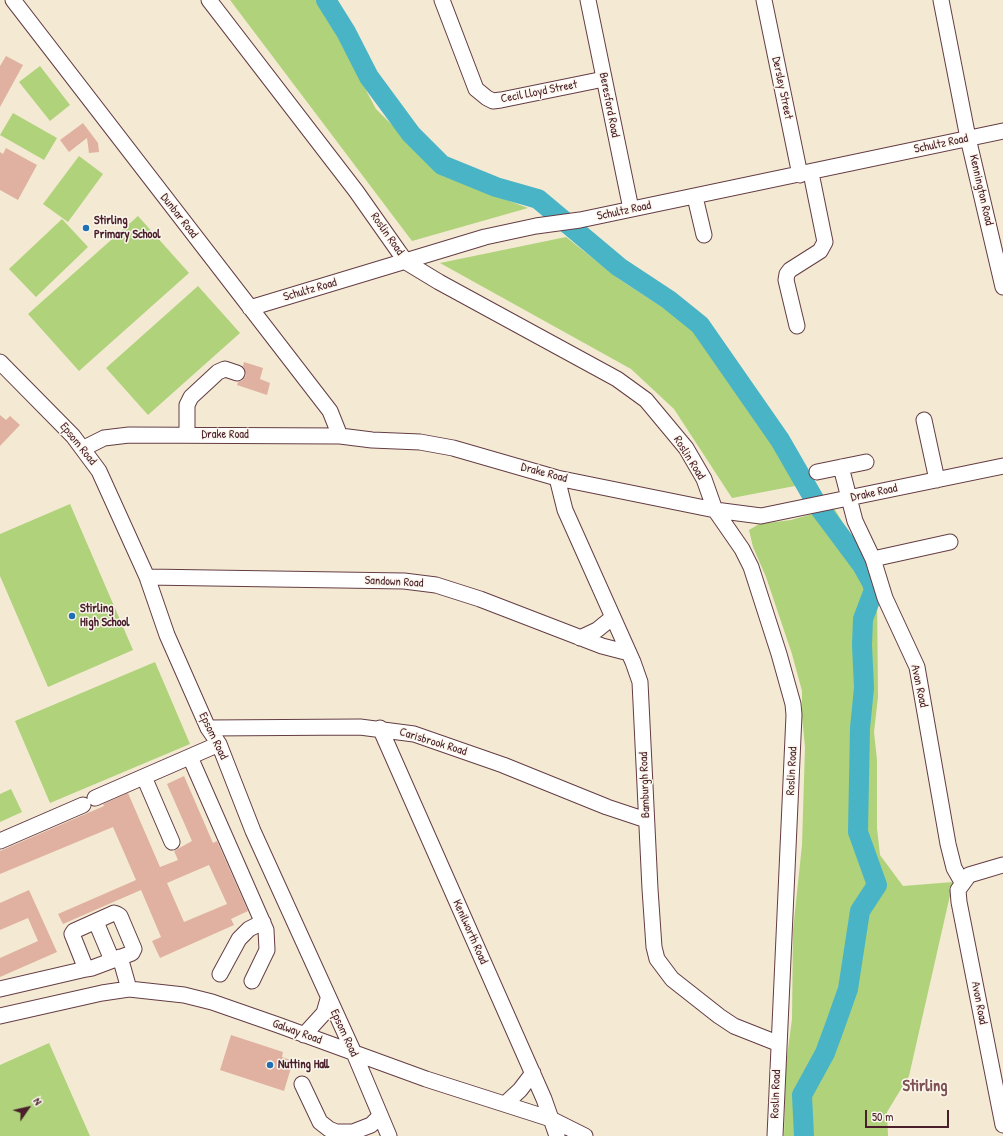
<!DOCTYPE html>
<html>
<head>
<meta charset="utf-8">
<style>
  body { margin:0 }
  #map { position:relative; width:1003px; height:1136px; overflow:hidden; background:#f4ead3; font-family:"Patrick Hand",sans-serif }
  canvas { display:block }
  .north { position:absolute; left:8px; top:1088px; width:40px; height:40px; -webkit-text-stroke:3px #fbf7ec; paint-order:stroke; rotate:56deg; font-size:11px; font-weight:700; line-height:16px; text-align:center; color:#4a1f2b }
  .north::after { content:''; display:block; margin:auto; width:14px; height:18px; background:#4a1f2b; clip-path:polygon(50% 0,100% 100%,50% 72%,0 100%) }
  .scale { position:absolute; left:865px; top:1110px; width:84px; height:18px; box-sizing:border-box; border:2px solid #4a1f2b; border-top:0; padding-left:5px; font-size:12px; line-height:14px; white-space:nowrap; color:#4a1f2b; -webkit-text-stroke:3px #fbf7ec; paint-order:stroke }
</style>
</head>
<body>
<div id="map">
<canvas width="1003" height="1136"></canvas>
<div class="north">N</div>
<div class="scale">50 m</div>
</div>
<script>
const c = document.querySelector('canvas').getContext('2d');
c.lineJoin = 'round';
function fill(path, color) {
  c.fillStyle = color;
  c.fill(path, 'evenodd');
}
function toPath(rows) {
  const path = new Path2D();
  for (const r of rows) {
    path.moveTo(r[0], r[1]);
    for (let i = 2; i < r.length; i += 2) path.lineTo(r[i], r[i + 1]);
  }
  return path;
}
function stroke(path, color, width, dash) {
  c.strokeStyle = color;
  c.lineWidth = width;
  c.lineCap = dash ? 'butt' : 'round';
  c.setLineDash(dash || []);
  c.stroke(path);
}
function label(font, color, halo, rows, align = 'center') {
  c.font = font + ' "Patrick Hand",sans-serif';
  c.lineWidth = 3;
  c.setLineDash([]);
  c.textBaseline = 'middle';
  c.strokeStyle = halo;
  c.fillStyle = color;
  for (const [text, x, y, turn = 0] of rows) {
    c.save();
    c.translate(x, y);
    c.rotate((+turn || 0) * Math.PI / 180);
    c.textAlign = isNaN(turn) ? turn : align;
    if (halo) c.strokeText(text, 0, 0);
    c.fillText(text, 0, 0);
    c.restore();
  }
}
const green = toPath([
  [230,0,318,0,376,109,443,176,528,208,412,241],
  [40,66,70,105,50,121,19,82],
  [13,113,57,138,44,160,0,135],
  [79,156,103,174,68,222,43,204],
  [138,216,189,273,79,371,28,314],
  [62,219,88,247,36,297,9,269],
  [566,237,619,279,703,334,800,485,732,498,674,409,631,369,440,263],
  [198,286,240,333,148,415,106,368],
  [70,504,133,650,48,687,0,576,0,534],
  [834,508,867,563,877,594,878,697,874,732,877,760,877,828,880,855,903,886,953,882,909,1076,887,1112,888,1136,784,1136,786,1064,792,1019,793,930,802,845,805,747,802,716,802,691,792,654,766,577,753,547,749,530,759,524,791,520],
  [155,662,190,744,50,803,15,721],
  [11,789,22,812,0,822,0,794],
  [49,1043,90,1136,0,1136,0,1065]
]);
const river = toPath([
  [326,0,346,32,369,77,411,134,442,165,496,187,538,199,619,267,669,300,700,325,780,440,818,506,862,565,872,583,874,590,863,619,862,645,864,688,860,728,858,832,877,885,860,911,848,989,836,1023,825,1053,802,1095,804,1136]
]);
const building = toPath([
  [6,56,23,65,0,107,0,66],
  [83,123,98,143,99,152,89,153,87,138,69,152,60,140],
  [6,148,37,165,18,200,0,190,0,152,3,154],
  [244,362,263,368,260,379,270,383,267,395,237,385,238,382,243,380,246,375,243,366],
  [0,415,6,420,10,416,20,425,0,446],
  [184,776,213,843,217,841,248,911,231,919,234,925,160,958,152,941,161,937,141,890,63,924,58,914,136,880,113,827,0,874,0,851,104,806,103,804,128,793,160,867,178,860,174,851,192,841,167,784],
  [209,865,227,904,184,922,167,883],
  [29,890,57,952,0,977,0,958,38,941,28,918,0,930,0,903],
  [231,1035,283,1052,282,1057,293,1061,284,1091,220,1070]
]);
const minor = toPath([
  [13,0,330,411,340,436],
  [209,0,356,191,406,262,439,282,617,379,646,400,686,448,704,479,715,510,742,549,751,567,779,654,793,704,794,715,775,1136],
  [442,0,476,89,487,98,493,101,501,100,604,79],
  [588,0,631,209],
  [764,0,800,175],
  [941,0,968,138,1003,287],
  [695,197,704,235],
  [250,308,485,237,536,226,580,220,1003,131],
  [797,326,786,280,787,274,790,270,820,251,825,242,811,173],
  [0,362,73,436,99,471,147,577,167,635,208,728,219,744,253,831,354,1053,389,1136],
  [924,420,937,480],
  [187,435,187,405,191,397,218,372,225,369,237,373],
  [84,448,104,438,129,435,340,436,372,440,420,442,453,448,557,478,715,510,761,516,1003,466],
  [841,467,855,521,873,559,885,598,917,667,948,844,954,868,962,882],
  [817,472,866,462],
  [557,478,565,510,633,662,640,682,650,889,654,947,657,959,672,979,719,1016,734,1026,777,1043],
  [873,559,950,542],
  [147,577,404,581,436,585,480,599,602,646,629,653],
  [580,638,597,630,613,617],
  [208,728,360,727,414,734,503,765,607,807,646,820],
  [380,728,544,1099,557,1136],
  [190,757,266,930,267,950,252,981],
  [144,777,172,842],
  [95,798,219,744],
  [0,841,83,805],
  [1003,865,969,875,958,890,959,902,1003,1125],
  [96,922,112,960],
  [120,957,129,989],
  [220,974,239,939,249,929,263,922],
  [0,989,86,969,92,968,132,953,134,949,120,916,117,914,114,913,74,931,72,934,86,969],
  [0,1016,102,993,129,989,184,995,212,1002,278,1025,426,1079,551,1119,585,1136],
  [304,1035,324,1013,328,999],
  [302,1084,320,1122,329,1129,336,1132,353,1132,371,1125,380,1116],
  [505,1104,520,1090,533,1073]
]);
const markers = [
  [86,228,4,"#1f6fb2"],
  [72,616,4,"#1f6fb2"],
  [270,1065,4,"#1f6fb2"]
];
const streetNames = [
  ["Dersley Street",782,88,78],
  ["Cecil Lloyd Street",539,92,-11],
  ["Beresford Road",609,105,79],
  ["Schultz Road",941,144,-12],
  ["Kennington Road",981,190,77],
  ["Schultz Road",624,211,-12],
  ["Dunbar Road",179,216,52],
  ["Roslin Road",387,234,55],
  ["Schultz Road",310,290,-16],
  ["Drake Road",225,435],
  ["Epsom Road",78,444,51],
  ["Roslin Road",689,458,58],
  ["Drake Road",544,473,15],
  ["Drake Road",874,493,-12],
  ["Sandown Road",394,582,3],
  ["Avon Road",919,686,78],
  ["Epsom Road",213,736,64],
  ["Carisbrook Road",433,742,17],
  ["Roslin Road",792,771,-87],
  ["Bamburgh Road",645,785,-92],
  ["Kenilworth Road",470,932,66],
  ["Avon Road",979,1003,79],
  ["Galway Road",297,1032,20],
  ["Epsom Road",344,1033,65],
  ["Roslin Road",776,1094,-88]
];
const poiNames = [
  ["Stirling",94,221],
  ["Primary School",94,235],
  ["Stirling",80,609],
  ["High School",80,623],
  ["Nutting Hall",278,1065]
];
const districtNames = [
  ["Stirling",925,1087]
];
fill(green, '#afd27b');
stroke(river, '#49b4c6', 20);
fill(building, '#e0b1a0');
stroke(minor, '#643d44', 17);
stroke(minor, '#fff', 15);
for (const [x, y, r, color] of markers) {
  const dot = new Path2D();
  dot.arc(x, y, r, 0, 2 * Math.PI);
  c.fillStyle = color;
  c.fill(dot);
  stroke(dot, '#fbf7ec', 1.5);
}
label('12px', '#4a1f2b', '#fbf7ec', streetNames);
label('bold 12px', '#4a1f2b', '#fbf7ec', poiNames, 'left');
label('bold 16px', '#7e5254', '#fbf7ec', districtNames);
</script>
</body>
</html>
